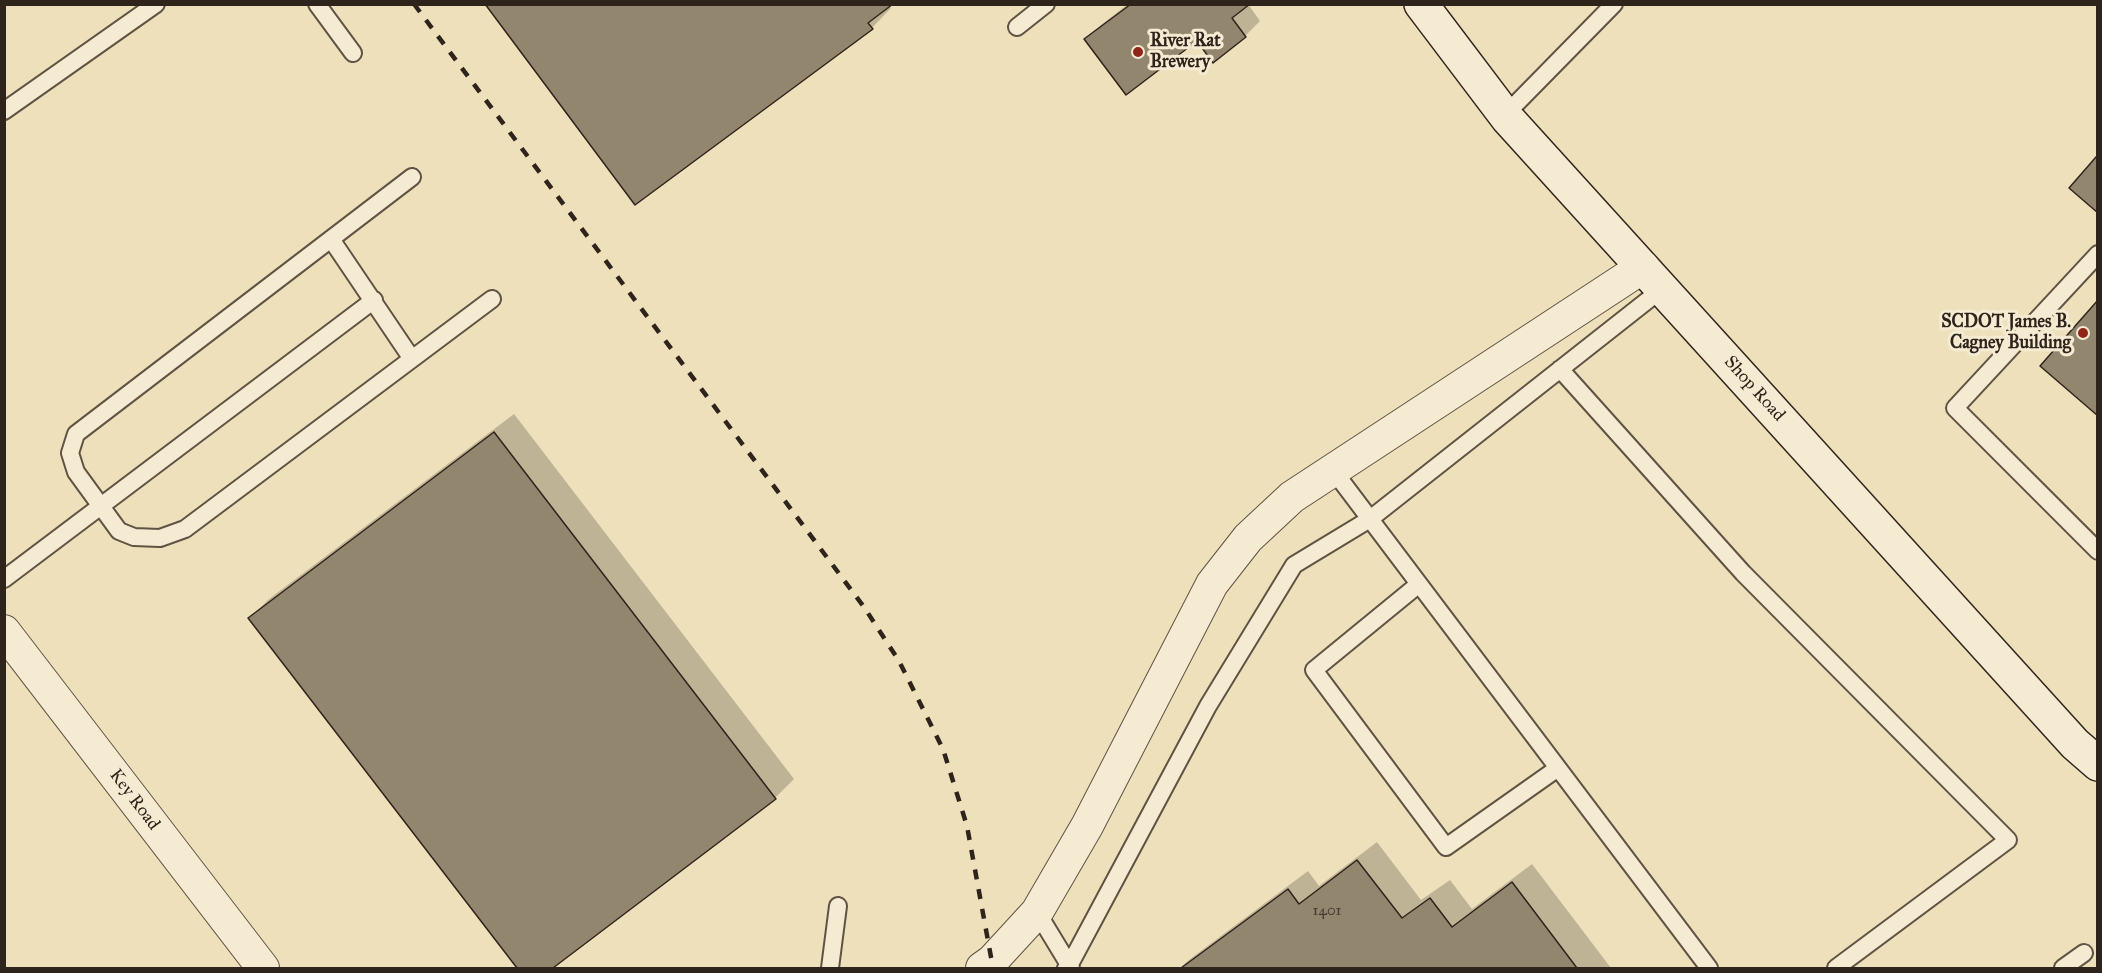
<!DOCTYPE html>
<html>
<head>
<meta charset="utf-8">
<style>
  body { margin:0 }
  #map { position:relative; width:2102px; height:973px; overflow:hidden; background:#efe0bc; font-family:"IM FELL Great Primer",serif }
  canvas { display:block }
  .frame { position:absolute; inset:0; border:6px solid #2f241b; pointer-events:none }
</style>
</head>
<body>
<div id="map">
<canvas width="2102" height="973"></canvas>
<div class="frame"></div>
</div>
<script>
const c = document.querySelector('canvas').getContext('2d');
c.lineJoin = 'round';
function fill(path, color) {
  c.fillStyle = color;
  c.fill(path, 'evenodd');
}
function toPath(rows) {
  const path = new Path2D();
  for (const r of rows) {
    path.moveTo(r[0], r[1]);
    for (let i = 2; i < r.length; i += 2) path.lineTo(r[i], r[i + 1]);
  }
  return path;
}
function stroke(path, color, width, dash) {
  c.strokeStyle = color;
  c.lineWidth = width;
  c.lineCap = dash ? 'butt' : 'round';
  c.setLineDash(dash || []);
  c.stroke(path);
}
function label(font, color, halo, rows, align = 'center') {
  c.font = font + ' "IM FELL Great Primer",serif';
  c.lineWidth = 6;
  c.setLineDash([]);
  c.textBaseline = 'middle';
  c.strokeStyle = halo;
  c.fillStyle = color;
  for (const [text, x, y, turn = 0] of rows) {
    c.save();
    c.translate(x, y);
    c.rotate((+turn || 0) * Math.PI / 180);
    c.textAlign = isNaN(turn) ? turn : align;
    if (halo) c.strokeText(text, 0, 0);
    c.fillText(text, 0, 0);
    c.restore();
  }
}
const shadow = toPath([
  [1128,4,1248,4,1260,21,1245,36,1197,39,1086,39,1101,25],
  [889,6,891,8,872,28,635,203],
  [514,414,794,779,775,798,550,968,519,968,250,618,269,599],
  [1377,842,1421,900,1450,880,1472,909,1532,864,1611,968,1180,968,1190,959,1308,871,1319,886]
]);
const building = toPath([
  [485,4,893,4,868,23,873,29,635,205,485,4],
  [1131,4,1250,4,1232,18,1246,37,1213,63,1197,41,1126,95,1084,39,1131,4],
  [2096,157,2098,159,2098,213,2069,188,2096,157],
  [2098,300,2098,416,2040,366,2098,300],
  [494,432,776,799,553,968,517,968,248,618,494,432],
  [1357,860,1402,918,1430,898,1452,927,1512,882,1577,968,1181,968,1288,889,1299,904,1357,860]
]);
const lane = toPath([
  [317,4,353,53],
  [1017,27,1046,4],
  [4,111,156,4],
  [1505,115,1614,4],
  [412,177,76,434,70,453,76,472,119,531,134,537,160,538,185,529,492,299],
  [331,239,412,359],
  [2098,254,1955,408,2098,551],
  [1560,369,1743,573,2008,840,1836,968],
  [1333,470,1709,968],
  [4,579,374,300],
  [1419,584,1314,670,1446,847,1558,768],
  [1037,912,1071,968],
  [830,968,838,906],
  [1066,968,1069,966,1208,706,1294,565,1370,519,1662,289],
  [2063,968,2084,953]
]);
const street = toPath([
  [4,631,263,968],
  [982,968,992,961,1037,912,1087,826,1212,584,1248,538,1292,497,1643,267]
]);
const secondary = toPath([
  [1421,4,1508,119,2075,744,2098,764]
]);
const rail = toPath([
  [414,4,864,607,899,661,943,749,967,826,993,968]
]);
const markers = [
  [1138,52,6,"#8f2418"],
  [2083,333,6,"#8f2418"]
];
const numberNames = [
  ["1401",1327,911]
];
const poiNames = [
  ["River Rat",1150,42],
  ["Brewery",1150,63],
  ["SCDOT James B.",2071,323,"right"],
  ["Cagney Building",2071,344,"right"]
];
const streetNames = [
  ["Shop Road",1754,389,48],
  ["Key Road",134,800,53]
];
fill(shadow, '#0003');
fill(building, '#93866f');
stroke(building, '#2f241b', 1.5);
stroke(lane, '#5f5343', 20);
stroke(street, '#5f5343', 34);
stroke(secondary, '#2f241b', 36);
stroke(lane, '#f5ebd3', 16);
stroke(street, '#f5ebd3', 32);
stroke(secondary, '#f5ebd3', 33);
stroke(rail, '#2f241b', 4.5, [10, 10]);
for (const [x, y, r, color] of markers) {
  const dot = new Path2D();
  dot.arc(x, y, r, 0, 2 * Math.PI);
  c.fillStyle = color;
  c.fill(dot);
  stroke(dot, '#f5ebd3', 2);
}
label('15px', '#483c30', null, numberNames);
label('bold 18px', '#2f241b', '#f5ebd3', poiNames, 'left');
label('18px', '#2f241b', '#f5ebd3', streetNames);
</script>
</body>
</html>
